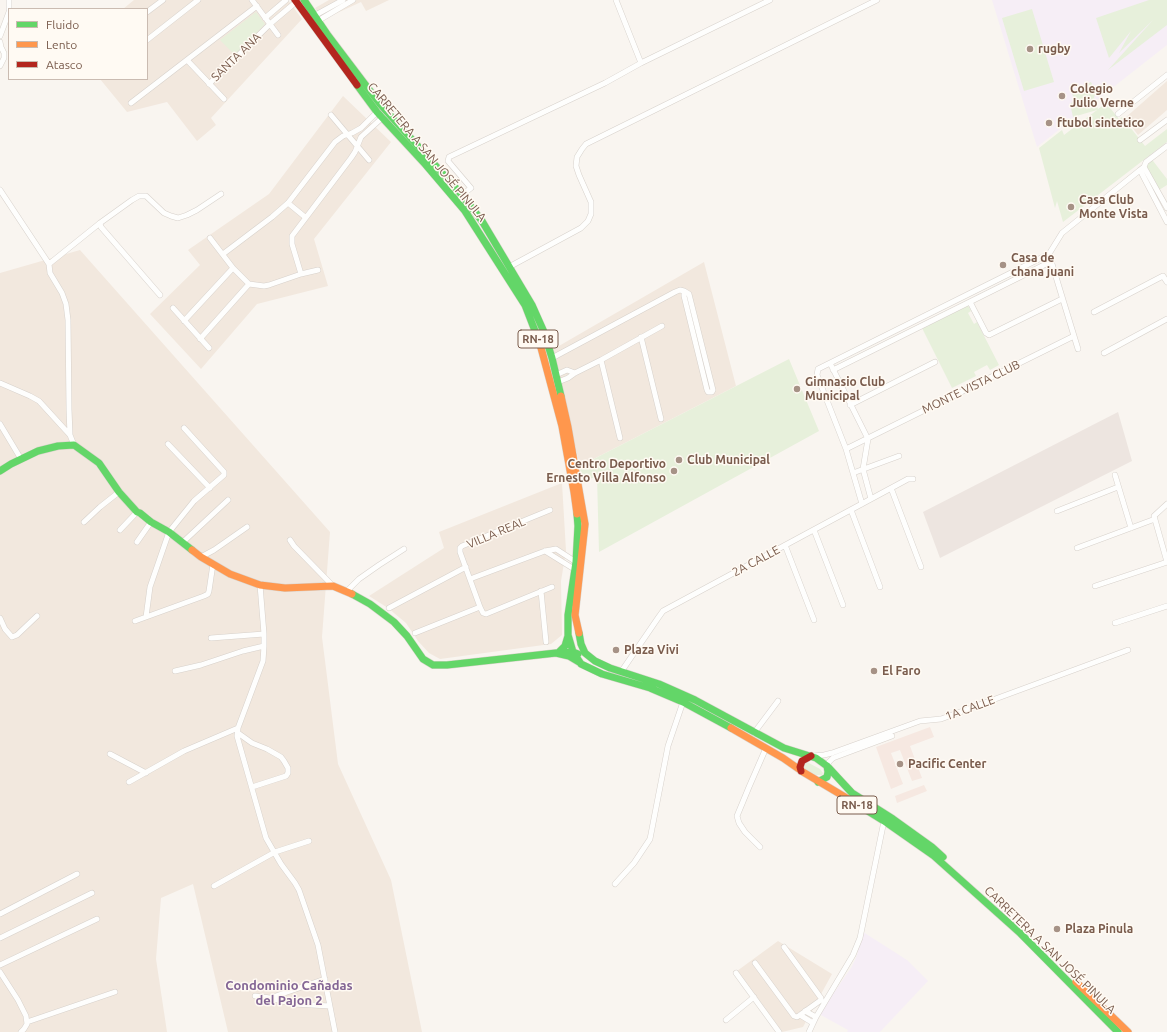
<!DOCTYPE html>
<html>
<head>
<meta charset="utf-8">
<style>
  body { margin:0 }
  #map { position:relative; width:1167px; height:1032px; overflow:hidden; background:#f9f5f0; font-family:Ubuntu,sans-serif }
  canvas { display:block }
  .legend { position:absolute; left:8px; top:8px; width:140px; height:72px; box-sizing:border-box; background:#fffaf3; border:1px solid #cabbb1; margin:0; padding:5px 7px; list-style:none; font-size:12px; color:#7a5c4d }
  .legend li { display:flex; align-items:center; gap:8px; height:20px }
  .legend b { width:20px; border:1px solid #cabbb1 }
</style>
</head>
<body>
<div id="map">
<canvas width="1167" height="1032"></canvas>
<ul class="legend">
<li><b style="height:5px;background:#63d668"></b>Fluido</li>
<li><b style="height:5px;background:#ff974d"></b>Lento</li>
<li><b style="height:5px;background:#b3261e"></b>Atasco</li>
</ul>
</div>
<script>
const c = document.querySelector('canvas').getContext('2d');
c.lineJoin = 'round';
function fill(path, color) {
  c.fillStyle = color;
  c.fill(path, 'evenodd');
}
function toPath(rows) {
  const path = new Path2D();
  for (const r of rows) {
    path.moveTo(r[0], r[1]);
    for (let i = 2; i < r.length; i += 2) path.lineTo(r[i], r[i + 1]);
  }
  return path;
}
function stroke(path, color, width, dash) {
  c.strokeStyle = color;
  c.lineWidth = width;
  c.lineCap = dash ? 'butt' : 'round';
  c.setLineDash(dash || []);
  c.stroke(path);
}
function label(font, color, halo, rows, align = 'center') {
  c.font = font + ' Ubuntu,sans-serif';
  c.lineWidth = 3;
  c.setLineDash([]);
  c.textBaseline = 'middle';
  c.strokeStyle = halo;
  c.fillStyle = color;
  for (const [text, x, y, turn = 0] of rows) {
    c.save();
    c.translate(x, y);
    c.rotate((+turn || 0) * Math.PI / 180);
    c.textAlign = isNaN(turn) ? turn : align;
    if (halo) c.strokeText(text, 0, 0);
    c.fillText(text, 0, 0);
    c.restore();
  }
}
const residential = toPath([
  [134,0,288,0,302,19,211,118,216,125,197,141,167,102,127,112,100,79,147,79,147,9,123,9],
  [329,0,389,0,366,11,361,2,335,14,323,21,315,8],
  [1167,81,1167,110,1138,135,1125,118],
  [343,96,391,142,314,239,328,286,257,304,201,369,150,314,200,265,188,250,269,194],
  [80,250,330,532,322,637,338,764,391,880,422,1032,228,1032,193,884,161,898,156,959,167,1032,0,1032,0,273],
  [704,262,736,386,580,466,552,350],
  [562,483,566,551,561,581,562,635,551,644,440,659,429,653,418,641,406,623,388,608,369,596,444,548,439,532],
  [778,941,832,974,803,1027,782,1032,737,971]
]);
const commercial = toPath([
  [930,727,934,737,910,746,922,778,912,781,900,750,891,753,903,784,891,789,876,747],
  [924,785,927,791,897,803,895,796]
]);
const industrial = toPath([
  [1118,412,1132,461,940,558,923,512]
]);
const education = toPath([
  [992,0,1167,0,1167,45,1037,147],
  [860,930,907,960,928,981,880,1032,847,1032,848,1030,819,1014,851,968,855,960,858,952,858,943]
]);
const green = toPath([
  [1149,0,1167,0,1167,25,1108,70,1153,20,1119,53,1131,31,1109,58,1096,18],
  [1032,9,1054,82,1024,91,1002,18],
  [256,12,265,24,235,55,220,40],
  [1091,82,1096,93,1094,97,1098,109,1106,103,1119,119,1122,117,1145,146,1167,129,1167,142,1063,222,1057,201,1055,208,1039,148,1062,130,1064,135,1097,110,1073,117,1070,104,1075,100,1071,92],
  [1150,157,1167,179,1167,185,1159,190,1144,161],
  [967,303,971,311,968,313,974,324,977,322,999,365,990,370,987,365,974,372,976,376,952,388,921,326],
  [789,359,819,431,599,552,597,477,581,481,580,466],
  [807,762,820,769,823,773,822,775,816,775,804,768,804,764]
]);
const street = toPath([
  [9,0,9,9],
  [252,0,278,35],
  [616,0,641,63],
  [147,12,163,0],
  [312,17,343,0],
  [265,18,286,0],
  [316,22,353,0],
  [0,36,9,12],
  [147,40,198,0],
  [0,42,1,47,4,53,4,58,0,66],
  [187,60,224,99],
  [209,84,270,24,296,2],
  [131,103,257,6],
  [1118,114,1167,75],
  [331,115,369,160],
  [1140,140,1167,120],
  [1144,167,1167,208],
  [1140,170,1167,222],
  [0,190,49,264],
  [462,195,471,188,448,161,449,157,605,83,641,63,770,0],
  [288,203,305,217],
  [100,223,101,227,160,295],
  [210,238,233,268,249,284,264,286,269,285,301,274,318,270],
  [223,254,272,217,288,203,335,142,343,136,352,133,361,128,377,112],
  [1049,254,1078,349],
  [509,267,581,228,588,221,591,214,591,202,579,175,576,166,577,157,582,149,586,144,877,0],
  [301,274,292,244,292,236,351,158,355,152,361,137,383,117],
  [970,302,986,333,989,335,1062,299],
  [173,308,209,348],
  [1094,312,1161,277,1163,276,1167,282],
  [184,321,233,268],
  [641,337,661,419],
  [200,339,249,284],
  [1104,353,1167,319],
  [552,358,675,292,680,290,684,291,689,294,713,390,712,392,708,392,707,390,684,296,684,291],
  [601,360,620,438],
  [830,363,868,439,863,469,871,499],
  [833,370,1052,261],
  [556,375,567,370,575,373],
  [558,382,568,378,575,373,601,360,662,326],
  [0,383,30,396,39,401,70,435],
  [850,405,935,362],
  [0,424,21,459],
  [168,444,210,488],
  [74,445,70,435,69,409,68,320,66,304,62,293,50,273,49,264,100,223,132,200,139,196,146,196,164,213,171,216,178,218,187,215,197,210,221,194],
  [846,449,1074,336],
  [853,473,899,456],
  [1115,475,1131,528],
  [891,488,921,567],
  [862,504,846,449,817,375,818,369,1049,254,1062,233,1140,170,1144,167,1146,162,1167,146],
  [1167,504,1154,516,1167,562],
  [550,510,462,546,460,548,460,552,480,607,483,613,486,614,552,587],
  [851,510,880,587],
  [1057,511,1118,487],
  [84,522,100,507,119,492],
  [120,530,137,512],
  [814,530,843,605],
  [290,540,294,546,333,586],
  [137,542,151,522],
  [182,543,228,500],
  [785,545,814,620],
  [1077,548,1155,519],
  [545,551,574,569],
  [201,557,214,550,247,527],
  [470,579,545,551,556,549,576,562],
  [260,585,264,634,264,646,263,661,238,728,237,736,266,838,281,864,295,883,299,890,318,945,335,1032],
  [1095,586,1167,562],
  [347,591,359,579,379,565,404,549],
  [541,591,546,642],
  [389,608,466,567],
  [146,617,150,587,169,532,194,501,224,475,224,472,184,428],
  [0,618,5,629,12,637,17,635,37,616],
  [135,621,204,596,208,594,209,591,213,564],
  [1115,623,1167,606],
  [415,633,480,607],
  [211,638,264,634],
  [175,671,201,665,243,651,264,646],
  [621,672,658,618,663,611,908,479,913,479],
  [238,733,252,743,267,749,281,757,284,761,288,768,288,773,286,776,252,787],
  [754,733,778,701],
  [110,754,146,773],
  [813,756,824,755,832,753,920,721,941,719,1128,650],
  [827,766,829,762,833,758,892,736],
  [129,782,184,751,238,728],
  [760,847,745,832,739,823,737,816,749,787,766,748],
  [615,884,634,863,650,839,668,746,683,702],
  [214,886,275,852,309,841],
  [0,914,77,874],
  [0,938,92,893],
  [755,963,794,1016,797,1017,800,1015,821,1000,821,998,784,947],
  [0,965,97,919],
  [0,972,18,1000,26,1016,27,1024,24,1029,21,1032],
  [736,973,779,1032],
  [255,996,270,998,325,979],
  [270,998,294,1004,330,1006],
  [805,1011,816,1017],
  [800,1015,813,1023],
  [726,1020,754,997],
  [27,1022,115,992],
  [809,1032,816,1017,853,955,860,938,884,821]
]);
const fast = toPath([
  [304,0,327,34,380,104,462,195,482,221,532,305,544,332,552,358,561,396],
  [357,85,377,112,425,164,465,211,525,305,537,336],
  [0,471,11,464,38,451,58,446,74,445,99,463,119,492,137,512,140,513,151,522,169,532,192,550],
  [577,514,578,526,576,562,568,615,568,635,573,652,581,664,602,674,650,688,683,702,731,728],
  [352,594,370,604,394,622,407,636,423,659,433,665,447,665,556,653,569,656,579,662],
  [579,633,581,644,585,653,595,661,610,668,659,684,695,700,784,748,816,758,827,766,852,793,893,819,932,847,943,857],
  [556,653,573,652,578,654],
  [558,653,565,646,568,636],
  [818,782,827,777,828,772,827,766],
  [850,800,884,821,934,856,1020,933,1118,1032]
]);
const slow = toPath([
  [537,336,540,344,562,426,574,492,577,514],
  [561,396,568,427,585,524,575,615,579,633],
  [192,550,201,557,230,574,260,585,285,588,333,586,352,594],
  [731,728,783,758,803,772,850,800],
  [1076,982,1128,1032]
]);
const jam = toPath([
  [295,0,357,85],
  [801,771,800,767,802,761,811,756]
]);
const markers = [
  [1030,49,4,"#a69286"],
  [1062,96,4,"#a69286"],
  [1049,123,4,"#a69286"],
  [1071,207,4,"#a69286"],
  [1003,265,4,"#a69286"],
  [797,389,4,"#a69286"],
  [679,460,4,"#a69286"],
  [674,471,4,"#a69286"],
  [616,650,4,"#a69286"],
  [874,671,4,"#a69286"],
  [900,764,4,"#a69286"],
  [1057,929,4,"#a69286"]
];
const shields = [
  [538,339,40],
  [857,805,40]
];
const shieldNames = [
  ["RN-18",538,339],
  ["RN-18",857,805]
];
const poiNames = [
  ["rugby",1038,49],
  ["Colegio",1070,89],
  ["Julio Verne",1070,103],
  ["ftubol sintetico",1057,123],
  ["Casa Club",1079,200],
  ["Monte Vista",1079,214],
  ["Casa de",1011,258],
  ["chana juani",1011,272],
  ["Gimnasio Club",805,382],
  ["Municipal",805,396],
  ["Club Municipal",687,460],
  ["Centro Deportivo",666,464,"right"],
  ["Ernesto Villa Alfonso",666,478,"right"],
  ["Plaza Vivi",624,650],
  ["El Faro",882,671],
  ["Pacific Center",908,764],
  ["Plaza Pinula",1065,929]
];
const streetNames = [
  ["SANTA ANA",236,57,-44],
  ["CARRETERA A SAN JOSÉ PINULA",427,152,50],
  ["MONTE VISTA CLUB",971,387,-26],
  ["VILLA REAL",496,533,-23],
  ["2A CALLE",756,561,-28],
  ["1A CALLE",970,708,-20],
  ["CARRETERA A SAN JOSÉ PINULA",1050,950,44]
];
const neighbourhoodNames = [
  ["Condominio Cañadas",289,986],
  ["del Pajon 2",289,1001]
];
fill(residential, '#f2e8de');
fill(commercial, '#f6e8e1');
fill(industrial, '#ede5e0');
fill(education, '#f6eef6');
fill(green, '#e7f0db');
stroke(street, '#d7d1cb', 6);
stroke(fast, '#d9d2cb', 8);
stroke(slow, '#d9d2cb', 8);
stroke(jam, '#d9d2cb', 8);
stroke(street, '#fefefd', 5);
stroke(fast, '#63d668', 7);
stroke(slow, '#ff974d', 7);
stroke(jam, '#b3261e', 7);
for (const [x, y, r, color] of markers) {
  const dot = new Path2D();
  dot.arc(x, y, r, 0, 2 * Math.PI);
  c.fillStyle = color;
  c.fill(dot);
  stroke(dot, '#fffaf3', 1.5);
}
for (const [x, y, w] of shields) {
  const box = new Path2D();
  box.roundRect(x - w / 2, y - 9, w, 18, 3);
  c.fillStyle = '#fffaf3';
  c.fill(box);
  stroke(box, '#7a5c4d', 1);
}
label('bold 11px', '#7a5c4d', null, shieldNames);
label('bold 12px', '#7a5c4d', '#fffaf3', poiNames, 'left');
label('12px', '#7a5c4d', '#fffaf3', streetNames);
label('bold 13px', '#846695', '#fffaf3', neighbourhoodNames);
</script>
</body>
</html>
